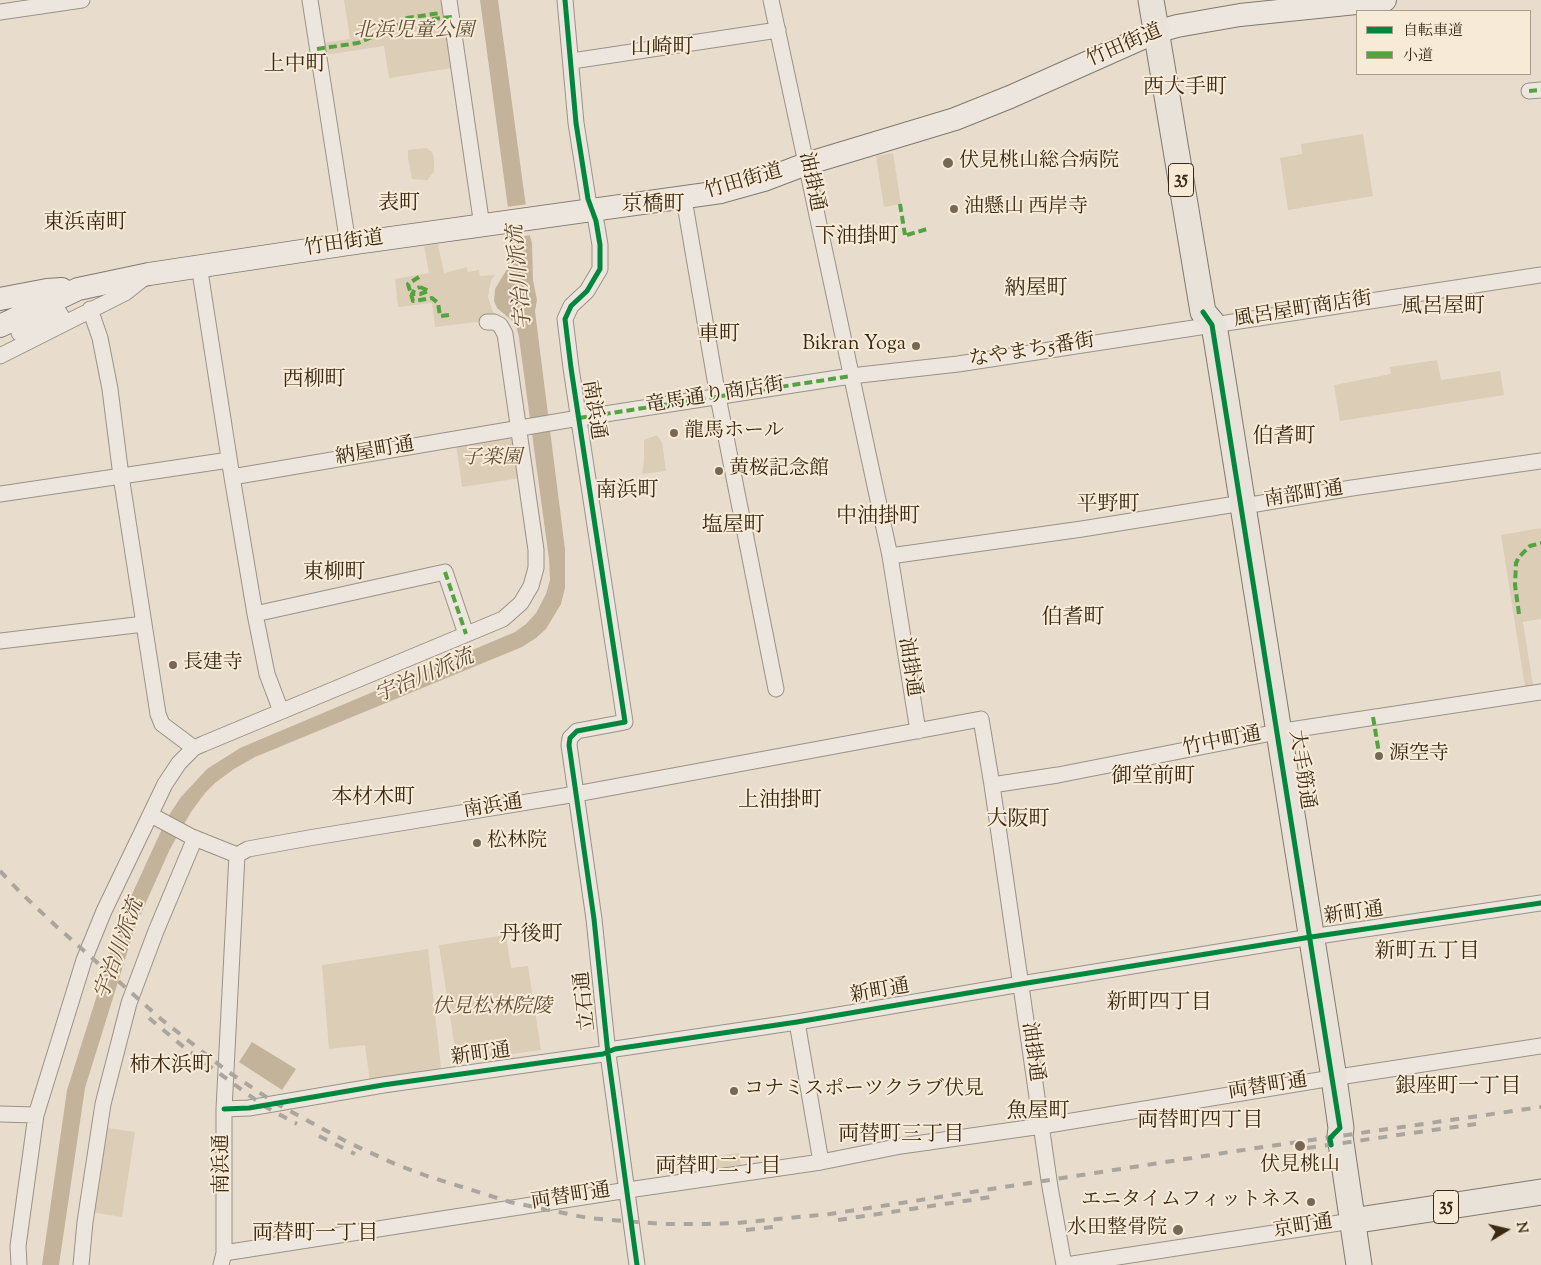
<!DOCTYPE html>
<html>
<head>
<meta charset="utf-8">
<style>
  body { margin:0 }
  #map { position:relative; width:1541px; height:1265px; overflow:hidden; background:#e8ddcd; font-family:"Sorts Mill Goudy","Noto Serif JP",serif }
  canvas { display:block }
  .legend { position:absolute; left:1356px; top:10px; width:175px; height:65px; box-sizing:border-box; background:#f7ead7; border:1px solid #ab9d89; margin:0; padding:6px 9px; list-style:none; font-size:15px; color:#392913 }
  .legend li { display:flex; align-items:center; gap:10px; height:25px }
  .legend b { width:25px; border:1px solid #ab9d89 }
  .north { position:absolute; left:1481px; top:1205px; width:50px; height:50px; -webkit-text-stroke:4px #f7ead7; paint-order:stroke; rotate:81deg; font-size:14px; font-weight:700; line-height:20px; text-align:center; color:#392913 }
  .north::after { content:''; display:block; margin:auto; width:18px; height:22px; background:#392913; clip-path:polygon(50% 0,100% 100%,50% 72%,0 100%) }
</style>
</head>
<body>
<div id="map">
<canvas width="1541" height="1265"></canvas>
<ul class="legend">
<li><b style="height:6px;background:#00873e"></b>自転車道</li>
<li><b style="height:6px;background:#53a33f"></b>小道</li>
</ul>
<div class="north">N</div>
</div>
<script>
const c = document.querySelector('canvas').getContext('2d');
c.lineJoin = 'round';
function fill(path, color) {
  c.fillStyle = color;
  c.fill(path, 'evenodd');
}
function toPath(rows) {
  const path = new Path2D();
  for (const r of rows) {
    path.moveTo(r[0], r[1]);
    for (let i = 2; i < r.length; i += 2) path.lineTo(r[i], r[i + 1]);
  }
  return path;
}
function stroke(path, color, width, dash) {
  c.strokeStyle = color;
  c.lineWidth = width;
  c.lineCap = dash ? 'butt' : 'round';
  c.setLineDash(dash || []);
  c.stroke(path);
}
function label(font, color, halo, rows, align = 'center') {
  c.font = font + ' "Sorts Mill Goudy","Noto Serif JP",serif';
  c.lineWidth = 4;
  c.setLineDash([]);
  c.textBaseline = 'middle';
  c.strokeStyle = halo;
  c.fillStyle = color;
  for (const [text, x, y, turn = 0] of rows) {
    c.save();
    c.translate(x, y);
    c.rotate((+turn || 0) * Math.PI / 180);
    c.textAlign = isNaN(turn) ? turn : align;
    if (halo) c.strokeText(text, 0, 0);
    c.fillText(text, 0, 0);
    c.restore();
  }
}
const green = toPath([
  [344,0,442,0,452,68,389,78,384,46,325,55,323,43,350,39],
  [1363,134,1373,196,1288,210,1280,158,1302,154,1301,144],
  [426,148,432,152,434,158,434,172,427,180,412,179,408,158,408,150],
  [893,153,901,204,884,207,876,156],
  [438,244,444,273,467,267,468,272,479,270,480,276,495,275,491,280,488,297,493,312,502,319,435,327,432,303,398,307,395,279,429,273,424,246],
  [1437,360,1441,380,1500,371,1504,395,1340,421,1334,385,1391,374,1390,367],
  [657,435,662,442,666,471,642,474,644,459,644,440],
  [506,436,516,441,521,478,462,487,456,443],
  [1541,528,1541,619,1523,622,1533,685,1525,687,1501,535],
  [506,935,511,968,528,966,541,1050,457,1062,439,945],
  [428,949,441,1068,370,1082,365,1045,329,1049,322,965],
  [102,1127,135,1132,122,1217,90,1212],
  [739,1153,741,1165,714,1169,712,1157]
]);
const water = toPath([
  [480,0,498,0,530,236,532,243,533,280,537,300,535,311,565,549,565,588,561,604,546,629,536,638,522,647,255,757,234,769,215,783,205,793,191,812,170,849,135,927,85,1088,59,1265,42,1265,67,1090,122,916,167,818,181,797,207,769,240,748,515,632,526,624,536,613,546,594,550,580,549,559,519,338,516,324,497,308,494,301,495,289,507,269,509,243,512,238],
  [252,1042,296,1069,282,1090,239,1062]
]);
const pier = toPath([
  [529,204,532,235,509,238,506,207]
]);
const street = toPath([
  [310,0,348,244],
  [449,0,482,226],
  [565,0,576,123,588,199,596,221,600,245,600,269,587,291,571,306,565,319,571,368,625,722,577,731,570,738,569,745,594,919,608,1054,637,1265],
  [771,0,890,556,918,731],
  [0,12,82,0],
  [572,61,778,30],
  [1529,91,1541,90],
  [684,199,718,397,776,689],
  [199,265,232,477,255,614,267,674,281,711],
  [57,309,62,317,24,334,19,333,57,309],
  [90,309,100,338,110,389,121,476,158,714,162,724,194,748],
  [0,356,125,293,144,278],
  [232,477,579,418,851,376,958,364,1541,275],
  [0,494,229,460],
  [890,556,1082,529,1230,505,1250,505,1352,488,1541,461],
  [255,614,445,572,466,634],
  [0,641,144,624],
  [992,785,1058,775,1277,732,1541,692],
  [151,815,192,837,237,855],
  [237,855,248,849,309,838,576,794,981,719,992,785,1050,1187,1064,1265],
  [797,1022,821,1162],
  [224,1109,249,1108,383,1085,603,1054,615,1049,797,1022,1021,984,1311,937,1541,903],
  [0,1114,36,1115],
  [224,1253,628,1190,821,1162,901,1146,1042,1126,1332,1078,1541,1046],
  [19,1265,18,1246,36,1115,84,960,104,911,165,784,179,763,194,748,203,744,503,619,521,603,531,586,536,568,536,550,505,334,500,325,494,322,487,322],
  [81,1265,85,1222,103,1104,129,1003,156,931,195,838],
  [221,1265,224,1253,224,1109,237,855],
  [1066,1265,1352,1221]
]);
const secondary = toPath([
  [0,299,47,290,62,289],
  [0,326,78,289,149,274,348,244,721,192,764,180,806,164,955,119,1010,97,1156,32,1177,26,1240,15,1385,0]
]);
const primary = toPath([
  [1151,0,1203,312,1214,325,1225,393,1334,1078,1341,1128,1340,1136,1359,1265],
  [1352,1221,1541,1192]
]);
const rail = toPath([
  [0,871,22,894,56,926,161,1019,227,1071,277,1104,347,1142,395,1164,427,1176,510,1202,588,1218,662,1224,707,1224,737,1223,830,1214,1256,1148,1541,1107],
  [149,1018,186,1049,264,1106,297,1124],
  [319,1136,355,1154],
  [1307,1148,1476,1124],
  [838,1220,991,1197],
  [746,1230,781,1226]
]);
const quiet = toPath([
  [432,19,452,17],
  [317,49,358,43,403,23,407,18,440,13],
  [1529,91,1541,90],
  [900,204,905,235],
  [907,235,927,229],
  [419,277,408,284,413,301,432,298,438,303,440,316,450,315],
  [420,287,429,291,420,294,412,294,415,289,420,287],
  [579,418,851,376],
  [445,572,466,634],
  [1519,614,1515,585,1516,563,1519,557,1530,546,1541,543],
  [1373,717,1380,759]
]);
const cycleway = toPath([
  [565,0,576,123,588,199,596,221,600,245,600,269,587,291,571,306,565,319,571,368,625,722,577,731,570,738,569,745,594,919,608,1054,637,1265],
  [1203,312,1212,325,1332,1078,1340,1128,1330,1138,1331,1145],
  [224,1109,249,1108,383,1085,603,1054,615,1049,797,1022,1021,984,1311,937,1541,903]
]);
const markers = [
  [948,163,6,"#766854"],
  [954,209,5,"#766854"],
  [916,346,5,"#766854"],
  [674,433,5,"#766854"],
  [719,471,5,"#766854"],
  [173,665,5,"#766854"],
  [1379,756,5,"#766854"],
  [477,843,5,"#766854"],
  [734,1091,5,"#766854"],
  [1300,1146,6,"#766854"],
  [1311,1202,5,"#766854"],
  [1178,1230,6,"#766854"]
];
const shields = [
  [1181,180,25],
  [1446,1207,25]
];
const shieldNames = [
  ["35",1181,180],
  ["35",1446,1207]
];
const parkNames = [
  ["北浜児童公園",414,33],
  ["子楽園",492,460],
  ["伏見松林院陵",492,1009]
];
const streetNames = [
  ["竹田街道",1125,47,-23],
  ["油掛通",810,182,78],
  ["竹田街道",744,183,-16],
  ["竹田街道",344,245,-8],
  ["風呂屋町商店街",1303,311,-9],
  ["なやまち5番街",1032,352,-9],
  ["竜馬通り商店街",715,397,-9],
  ["南浜通",592,410,81],
  ["納屋町通",375,453,-10],
  ["南部町通",1304,496,-9],
  ["油掛通",908,667,81],
  ["竹中町通",1222,743,-11],
  ["大手筋通",1300,770,81],
  ["南浜通",493,808,-9],
  ["新町通",1354,915,-8],
  ["新町通",880,993,-10],
  ["立石通",587,1001,-96],
  ["油掛通",1031,1052,82],
  ["新町通",481,1056,-8],
  ["両替町通",1268,1088,-9],
  ["南浜通",224,1164,-90],
  ["両替町通",571,1198,-9],
  ["京町通",1303,1228,-9]
];
const poiNames = [
  ["伏見桃山総合病院",959,163],
  ["油懸山 西岸寺",964,209],
  ["Bikran Yoga",906,346,"right"],
  ["龍馬ホール",684,433],
  ["黄桜記念館",729,471],
  ["長建寺",183,665],
  ["源空寺",1389,756],
  ["松林院",487,843],
  ["コナミスポーツクラブ伏見",744,1091],
  ["伏見桃山",1300,1167,"center"],
  ["エニタイムフィットネス",1301,1202,"right"],
  ["水田整骨院",1167,1230,"right"]
];
const neighbourhoodNames = [
  ["山崎町",662,49],
  ["上中町",295,66],
  ["西大手町",1185,89],
  ["表町",399,205],
  ["京橋町",653,206],
  ["東浜南町",85,224],
  ["下油掛町",857,238],
  ["納屋町",1036,290],
  ["風呂屋町",1443,308],
  ["車町",719,336],
  ["西柳町",314,381],
  ["伯耆町",1284,438],
  ["南浜町",627,492],
  ["平野町",1108,506],
  ["中油掛町",878,518],
  ["塩屋町",733,527],
  ["東柳町",334,574],
  ["伯耆町",1073,619],
  ["御堂前町",1153,778],
  ["本材木町",373,799],
  ["上油掛町",780,802],
  ["大阪町",1018,821],
  ["丹後町",531,936],
  ["新町五丁目",1427,953],
  ["新町四丁目",1159,1004],
  ["柿木浜町",171,1067],
  ["銀座町一丁目",1458,1088],
  ["魚屋町",1038,1113],
  ["両替町四丁目",1200,1122],
  ["両替町三丁目",901,1136],
  ["両替町二丁目",718,1168],
  ["両替町一丁目",315,1235]
];
const waterNames = [
  ["宇治川派流",522,277,-95],
  ["宇治川派流",425,678,-23],
  ["宇治川派流",121,950,-70]
];
fill(green, '#dccdb6');
fill(water, '#c4b39b');
fill(pier, '#e8ddcd');
stroke(street, '#9a9286', 17);
stroke(secondary, '#81796d', 24);
stroke(primary, '#81796d', 27);
stroke(street, '#ece6de', 15);
stroke(secondary, '#ece6de', 22);
stroke(primary, '#e9e2d9', 25);
stroke(rail, '#aba59d', 4, [9, 9]);
stroke(quiet, '#53a33f', 4, [8, 4]);
stroke(cycleway, '#00873e', 5);
for (const [x, y, r, color] of markers) {
  const dot = new Path2D();
  dot.arc(x, y, r, 0, 2 * Math.PI);
  c.fillStyle = color;
  c.fill(dot);
  stroke(dot, '#f7ead7', 2);
}
for (const [x, y, w] of shields) {
  const box = new Path2D();
  box.roundRect(x - w / 2, y - 16.5, w, 33, 4);
  c.fillStyle = '#f7ead7';
  c.fill(box);
  stroke(box, '#392913', 1);
}
label('bold 19px', '#392913', null, shieldNames);
label('italic 20px', '#604f37', '#f7ead7', parkNames);
label('20px', '#392913', '#f7ead7', streetNames);
label('20px', '#392913', '#f7ead7', poiNames, 'left');
label('21px', '#392913', '#f7ead7', neighbourhoodNames);
label('italic 21px', '#5e4d36', '#f7ead7', waterNames);
</script>
</body>
</html>
